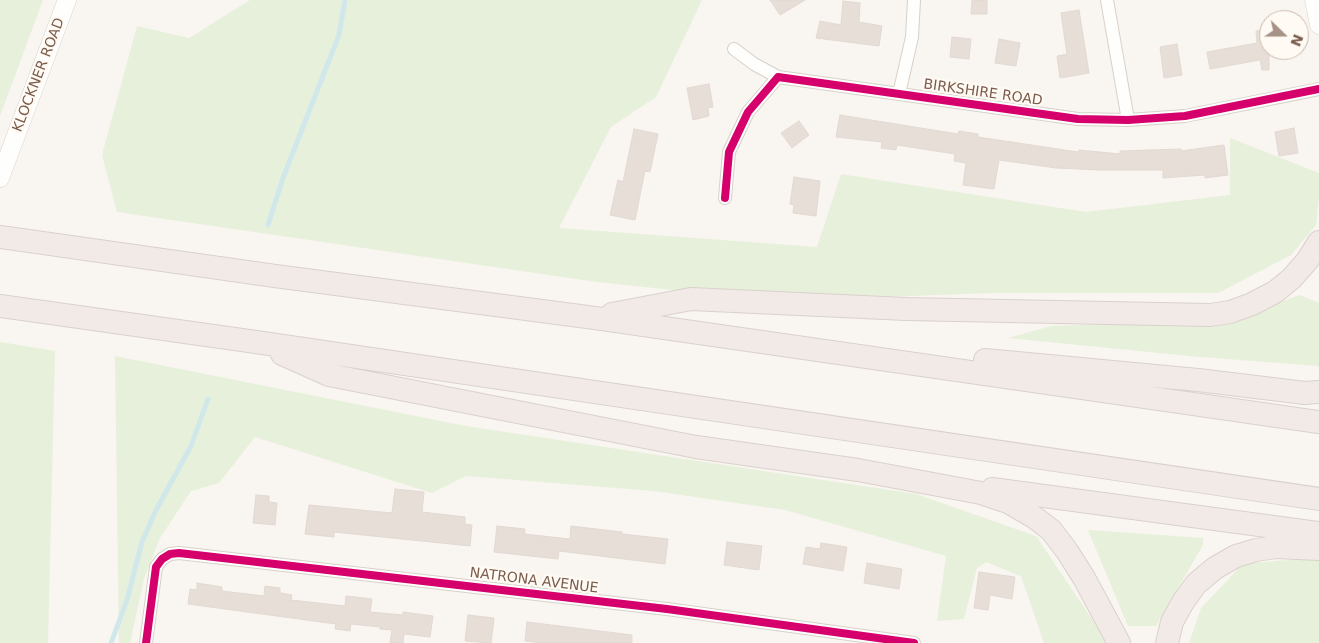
<!DOCTYPE html>
<html>
<head>
<meta charset="utf-8">
<style>
  body { margin:0 }
  #map { position:relative; width:1319px; height:643px; overflow:hidden; background:#f9f5f0; font-family:"DejaVu Sans",sans-serif }
  canvas { display:block }
  .north { position:absolute; left:1259px; top:10px; width:50px; height:50px; box-sizing:border-box; background:#fffaf3; border:1px solid #cabbb1; border-radius:50%; rotate:112deg; font-size:14px; font-weight:700; line-height:20px; text-align:center; color:#7a5c4d }
  .north::after { content:''; display:block; margin:auto; width:18px; height:22px; background:#a69286; clip-path:polygon(50% 0,100% 100%,50% 72%,0 100%) }
</style>
</head>
<body>
<div id="map">
<canvas width="1319" height="643"></canvas>
<div class="north">N</div>
</div>
<script>
const c = document.querySelector('canvas').getContext('2d');
c.lineJoin = 'round';
function fill(path, color) {
  c.fillStyle = color;
  c.fill(path, 'evenodd');
}
function toPath(rows) {
  const path = new Path2D();
  for (const r of rows) {
    path.moveTo(r[0], r[1]);
    for (let i = 2; i < r.length; i += 2) path.lineTo(r[i], r[i + 1]);
  }
  return path;
}
function stroke(path, color, width, dash) {
  c.strokeStyle = color;
  c.lineWidth = width;
  c.lineCap = dash ? 'butt' : 'round';
  c.setLineDash(dash || []);
  c.stroke(path);
}
function label(font, color, halo, rows, align = 'center') {
  c.font = font + ' "DejaVu Sans",sans-serif';
  c.lineWidth = 4.5;
  c.setLineDash([]);
  c.textBaseline = 'middle';
  c.strokeStyle = halo;
  c.fillStyle = color;
  for (const [text, x, y, turn = 0] of rows) {
    c.save();
    c.translate(x, y);
    c.rotate((+turn || 0) * Math.PI / 180);
    c.textAlign = isNaN(turn) ? turn : align;
    if (halo) c.strokeText(text, 0, 0);
    c.fillText(text, 0, 0);
    c.restore();
  }
}
const green = toPath([
  [0,0,43,0,0,116],
  [250,0,702,0,656,97,611,127,559,228,817,247,841,174,1086,212,1230,195,1230,138,1319,173,1319,195,1316,225,1291,255,1218,293,992,293,777,301,597,282,117,212,102,155,137,26,189,38],
  [1300,295,1319,303,1319,366,1200,357,1008,338,1051,326,1228,320],
  [0,342,55,351,48,643,0,643],
  [115,356,466,426,916,494,1036,536,1108,643,1044,643,1021,576,986,562,977,568,964,619,937,621,946,556,785,510,654,491,466,476,432,493,255,437,219,483,191,491,160,538,144,579,130,643,119,643],
  [1088,530,1203,538,1203,545,1156,626,1128,626],
  [1319,557,1319,643,1189,643,1201,608,1243,564]
]);
const stream = toPath([
  [268,225,283,178,339,35,345,0],
  [111,643,127,600,142,542,155,512,191,446,208,399]
]);
const building = toPath([
  [770,0,805,0,780,15,770,0],
  [972,0,987,0,987,14,971,14,972,0],
  [843,1,860,3,859,22,882,26,879,46,816,38,820,21,841,25,843,1],
  [1079,10,1089,73,1060,78,1057,56,1067,54,1061,13,1079,10],
  [1269,29,1269,70,1262,70,1260,60,1210,69,1207,52,1257,43,1256,31,1269,29],
  [952,37,971,39,969,59,950,57,952,37],
  [999,39,1020,43,1016,66,995,63,999,39],
  [1177,44,1182,75,1164,78,1160,47,1177,44],
  [709,84,713,107,708,108,709,116,693,120,687,88,709,84],
  [840,115,958,134,959,131,978,134,978,137,1078,152,1079,150,1120,154,1120,151,1181,149,1181,151,1224,145,1228,175,1205,178,1205,175,1163,178,1163,170,1099,170,1056,168,999,160,994,189,963,185,966,163,954,161,955,154,897,145,896,150,881,148,882,142,836,137,840,115],
  [799,121,809,135,792,148,781,133,799,121],
  [1294,128,1298,153,1279,156,1275,132,1294,128],
  [634,129,658,134,650,172,645,171,635,220,610,215,618,180,623,182,634,129],
  [794,177,820,181,816,216,793,213,794,205,790,204,794,177],
  [395,489,424,492,422,512,465,517,465,524,472,525,470,546,334,532,334,537,305,534,309,505,392,513,395,489],
  [256,495,269,496,269,502,277,503,275,525,253,523,256,495],
  [497,526,525,529,524,534,570,539,571,526,622,532,622,534,668,539,665,564,559,551,558,559,494,552,497,526],
  [727,542,762,546,759,570,724,565,727,542],
  [821,543,847,547,843,571,803,564,806,547,820,549,821,543],
  [867,563,902,569,899,589,864,583,867,563],
  [979,572,1015,577,1012,599,990,595,988,610,974,608,979,572],
  [197,583,222,587,222,591,264,596,265,586,280,588,280,593,292,595,291,600,345,606,346,596,372,599,370,612,403,615,403,612,433,616,430,637,404,634,403,643,390,643,392,630,380,629,380,627,351,624,350,631,335,629,336,624,188,604,190,589,197,590,197,583],
  [468,615,494,618,491,643,465,641,468,615],
  [527,622,632,635,632,643,544,643,525,641,527,622]
]);
const street = toPath([
  [1107,0,1128,120],
  [734,49,754,64,778,77],
  [899,94,912,37,914,0],
  [725,198,729,152,748,112,778,77,1078,119,1128,120,1185,116,1319,89],
  [146,643,156,567,162,559,170,554,179,553,667,609,914,643]
]);
const secondary = toPath([
  [1314,0,1319,25],
  [0,178,67,0]
]);
const highway = toPath([
  [0,237,275,276,595,318,1319,422],
  [0,306,256,342,1319,499],
  [612,314,691,299,906,309,1210,315,1230,312,1252,304,1275,292,1291,279,1307,261,1319,242],
  [282,354,329,375,696,447,858,470,981,493,1008,502,1034,517,1051,530,1067,551,1084,578,1119,643],
  [985,360,1198,380,1305,393,1319,392],
  [992,489,1319,533],
  [1167,643,1172,622,1183,602,1196,584,1215,568,1236,556,1256,550,1276,547,1319,549]
]);
const cycleway = toPath([
  [725,198,729,152,748,112,778,77,1078,119,1128,120,1185,116,1319,89],
  [146,643,156,567,162,559,170,554,179,553,667,609,914,643]
]);
const streetNames = [
  ["KLOCKNER ROAD",39,75,-69],
  ["BIRKSHIRE ROAD",983,93,8],
  ["NATRONA AVENUE",534,581,7]
];
fill(green, '#e7f0db');
stroke(stream, '#d0e8ea', 5);
fill(building, '#e6ded7');
stroke(building, '#e2d8d2', 1);
stroke(street, '#d7d1cb', 14);
stroke(secondary, '#d9d2cb', 19);
stroke(highway, '#dad1cc', 24);
stroke(street, '#fefefd', 12);
stroke(secondary, '#fefefd', 18);
stroke(highway, '#f2eae7', 22);
stroke(cycleway, '#d6006c', 8);
label('14px', '#7a5c4d', '#fffaf3', streetNames);
</script>
</body>
</html>
